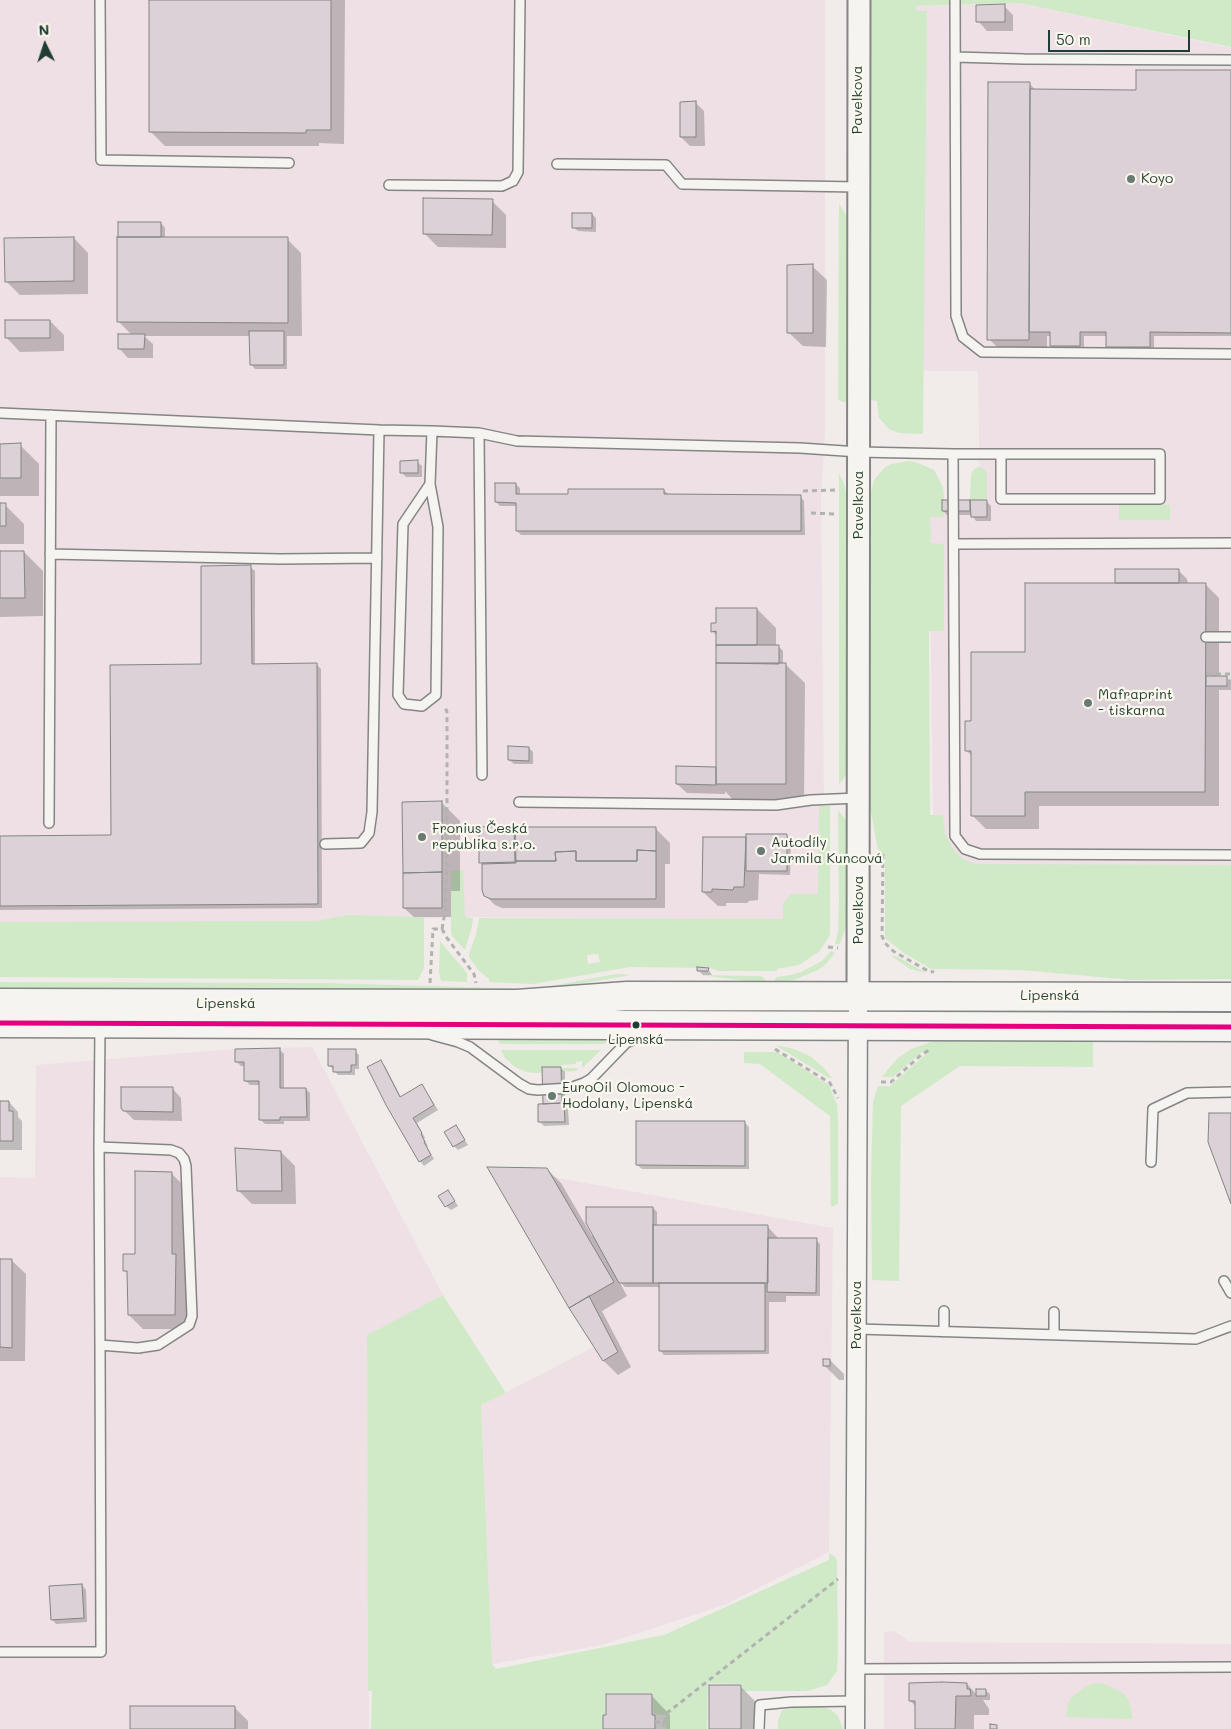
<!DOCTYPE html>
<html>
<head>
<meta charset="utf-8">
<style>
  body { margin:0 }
  #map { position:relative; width:1231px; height:1729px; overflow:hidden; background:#f1ebea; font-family:Mali,sans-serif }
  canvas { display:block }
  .north { position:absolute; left:20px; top:20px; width:50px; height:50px; -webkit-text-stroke:4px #fbf7ec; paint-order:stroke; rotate:356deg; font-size:14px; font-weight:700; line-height:20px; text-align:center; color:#1f3d34 }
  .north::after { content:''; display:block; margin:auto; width:18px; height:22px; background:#1f3d34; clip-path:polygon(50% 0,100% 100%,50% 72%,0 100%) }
  .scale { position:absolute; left:1048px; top:30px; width:142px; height:22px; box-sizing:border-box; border:2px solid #1f3d34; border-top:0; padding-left:6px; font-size:15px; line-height:18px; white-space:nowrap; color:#1f3d34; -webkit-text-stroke:4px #fbf7ec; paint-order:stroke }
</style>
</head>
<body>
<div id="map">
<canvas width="1231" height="1729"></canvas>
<div class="north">N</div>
<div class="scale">50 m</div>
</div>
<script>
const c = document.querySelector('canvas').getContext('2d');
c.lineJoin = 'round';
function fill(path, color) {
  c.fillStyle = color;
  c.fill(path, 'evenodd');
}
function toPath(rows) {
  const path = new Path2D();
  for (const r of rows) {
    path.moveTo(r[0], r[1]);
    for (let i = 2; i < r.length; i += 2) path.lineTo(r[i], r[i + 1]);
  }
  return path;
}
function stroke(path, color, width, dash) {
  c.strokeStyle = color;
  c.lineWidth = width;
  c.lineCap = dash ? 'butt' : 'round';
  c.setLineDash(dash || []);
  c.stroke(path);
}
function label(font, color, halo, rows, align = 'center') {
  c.font = font + ' Mali,sans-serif';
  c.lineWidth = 4.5;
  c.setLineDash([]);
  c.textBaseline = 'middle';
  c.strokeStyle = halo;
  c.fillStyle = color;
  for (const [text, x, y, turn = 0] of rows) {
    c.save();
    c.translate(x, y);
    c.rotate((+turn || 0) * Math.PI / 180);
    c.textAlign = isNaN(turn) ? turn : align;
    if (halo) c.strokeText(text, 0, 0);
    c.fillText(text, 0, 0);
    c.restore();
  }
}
const built = toPath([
  [0,0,825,0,825,431,821,495,825,920,465,917,0,931],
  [1019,3,1231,48,1231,888,934,888,929,499,980,499,978,371,873,371,871,8],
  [312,1047,443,1295,367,1335,369,1729,0,1729,0,1177,35,1178,36,1065,235,1049],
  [487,1167,547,1168,553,1177,833,1228,829,1552,724,1605,602,1645,492,1664,481,1405,594,1347,569,1308],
  [894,1631,910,1642,1231,1644,1231,1729,884,1729,884,1632]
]);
const green = toPath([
  [871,0,1231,0,1231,47,1019,3,916,6,916,11,927,11,923,434,899,433,889,429,879,418,877,401,870,400],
  [839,204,845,213,848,221,848,402,842,402,838,399],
  [909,461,918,463,934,470,943,487,944,499,944,517,930,517,931,543,944,544,944,631,929,631,930,815,943,815,945,834,954,850,961,857,969,862,978,864,1231,865,1231,979,1132,980,1021,970,931,969,904,953,885,938,885,855,880,854,880,850,878,850,869,802,871,492,874,480,884,468,891,464],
  [981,467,987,472,987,500,970,500,971,474,975,468],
  [839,473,845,487,847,499,847,772,843,780,839,784],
  [1119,505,1170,505,1170,520,1119,520],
  [819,806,830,806,830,935,820,951,799,965,777,969,777,971,719,971,710,968,630,967,533,984,489,982,489,979,478,970,469,957,469,954,476,935,479,918,783,919,783,903,791,894,818,894],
  [598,954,600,962,588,964,587,955],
  [838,810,846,820,847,826,847,921,845,930,840,944,835,944,838,932,839,905],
  [463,870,465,917,473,918,472,926,465,950,452,936,451,932,451,871],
  [349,915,424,917,424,968,418,980,0,977,0,922,297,921,316,921],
  [440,941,467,973,467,982,441,981,439,972],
  [831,951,835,953,826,964,818,970,794,980,775,983,775,979,777,977,791,975,801,972,822,961],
  [890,955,898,957,926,973,910,969],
  [616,974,631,975,537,991,0,991,0,982,323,983,536,989],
  [699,975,761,976,765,979,765,983],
  [498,1036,605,1038,606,1041,605,1044,500,1044,498,1041],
  [1093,1037,1093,1067,960,1066,901,1106,899,1281,872,1280,871,1180,873,1102,878,1086,890,1086,926,1054,922,1052,893,1077,882,1077,889,1068,898,1058,911,1049,937,1040],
  [775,1045,794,1049,810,1056,823,1067,832,1078,829,1078],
  [501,1050,601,1050,582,1068,582,1061,576,1062,576,1064,561,1065,562,1068,579,1068,576,1071,534,1073,526,1072,515,1067,505,1058],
  [744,1052,777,1052,829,1085,837,1105,838,1120,838,1203,836,1205,831,1207,830,1116,760,1064,744,1063],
  [443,1295,506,1393,481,1405,492,1664,496,1669,664,1635,829,1560,829,1553,834,1556,837,1560,838,1651,837,1671,827,1685,808,1691,742,1691,742,1684,708,1683,707,1729,666,1729,666,1715,654,1714,653,1693,605,1693,605,1729,371,1729,372,1691,368,1691,367,1335],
  [1095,1683,1105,1684,1123,1693,1129,1701,1133,1719,1066,1717,1068,1704,1072,1697,1087,1686],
  [808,1705,823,1707,831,1710,838,1716,843,1729,778,1729,778,1720,782,1710]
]);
const shadow = toPath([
  [152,0,345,0,344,144,319,143,319,146,165,146,151,132],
  [1004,6,1013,15,1013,31,987,31,978,21],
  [1231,72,1231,336,1154,336,1154,351,1112,351,1108,346,1107,336,1084,336,1084,350,1056,350,1051,346,1051,336,1047,336,1047,358,1008,358,989,339,1029,83,1036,91,1137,91],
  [695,102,704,111,705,146,690,146,681,137],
  [492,201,506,215,506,248,438,247,424,233],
  [592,214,596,218,596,232,578,231,573,227],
  [161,223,165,228,165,238,287,239,301,253,302,336,287,336,287,369,255,369,251,364,251,336,144,336,153,344,153,358,128,358,119,348,132,335,118,321],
  [74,238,88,253,88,294,20,295,6,281],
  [812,266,827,280,826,347,803,346,788,332],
  [50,321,64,335,64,351,20,352,6,337],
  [0,445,20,445,39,464,39,496,0,496],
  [417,462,422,466,422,477,406,477,402,473],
  [515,484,520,488,520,495,570,495,664,490,668,494,800,496,804,501,805,535,521,535,517,531,517,506,500,506,496,502],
  [943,502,987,502,991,506,991,521,976,521,972,515,947,515,943,511],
  [0,505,5,505,24,524,24,544,0,544],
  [0,552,24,552,43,571,43,616,0,617],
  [250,567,255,571,255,665,317,665,321,669,322,908,0,910,0,837,112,836,202,666],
  [1178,570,1187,579,1188,584,1205,584,1219,598,1219,678,1226,677,1231,682,1231,690,1219,690,1219,806,1039,806,1039,829,986,829,972,815,972,756,966,750,972,722,1026,653,1118,584],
  [757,609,776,628,776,647,779,647,783,651,783,665,786,665,805,683,804,803,736,803,725,791,725,794,687,793,677,784,717,768,717,636,712,631],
  [529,748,533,752,533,764,514,764,509,760],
  [441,802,460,821,460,891,451,891,451,917,414,917,404,908],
  [480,828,655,828,670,843,670,864,665,864,665,908,502,908,495,905,485,895,483,865,480,862],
  [786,835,791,840,790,875,759,874,758,900,749,901,747,903,726,903,726,906,718,906,703,892,704,838,747,839],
  [708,969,712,975,703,975,698,970],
  [280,1050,284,1054,284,1089,306,1089,310,1093,310,1121,284,1121,284,1124,265,1124,260,1119,260,1085,250,1085,245,1080,245,1066,241,1066,236,1061],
  [355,1051,359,1055,359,1069,355,1069,355,1075,338,1075,329,1065],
  [381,1062,385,1066,401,1097,422,1085,438,1110,417,1123,425,1138,424,1139,428,1146,427,1147,434,1159,424,1166,420,1161],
  [560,1068,565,1072,565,1106,568,1109,569,1125,544,1126,540,1122,544,1105],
  [172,1088,181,1098,182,1121,134,1120,124,1110],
  [0,1102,9,1102,18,1112,18,1117,22,1121,22,1150,0,1150],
  [745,1123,749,1127,749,1169,642,1169,637,1165],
  [456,1127,468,1145,458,1150,454,1146],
  [281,1152,295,1166,296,1204,252,1204,238,1190],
  [547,1169,561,1183,592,1236,653,1208,657,1212,657,1226,767,1226,780,1240,816,1240,820,1244,820,1296,786,1296,786,1302,769,1302,769,1354,664,1355,660,1350,660,1289,658,1287,625,1287,619,1281,627,1296,602,1311,631,1367,618,1375,604,1361],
  [171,1173,185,1187,185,1266,189,1270,189,1329,143,1329,129,1315,129,1274,124,1270,136,1256],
  [448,1191,458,1206,451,1210,446,1206],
  [0,1260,11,1260,26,1274,25,1361,0,1361],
  [830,1360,844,1374,844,1380,839,1380,825,1366],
  [82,1585,86,1590,87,1622,56,1624,52,1619],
  [967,1684,977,1695,985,1690,990,1694,990,1700,983,1700,989,1709,989,1715,974,1715,974,1729,917,1729,917,1707,910,1701],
  [740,1686,759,1705,759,1729,710,1729],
  [652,1696,670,1715,670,1729,604,1729],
  [234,1707,248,1721,248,1729,131,1729]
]);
const building = toPath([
  [149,0,331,0,331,130,306,130,306,133,149,132,149,0],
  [1005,4,1005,22,976,22,976,5,1005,4],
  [1136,70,1231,70,1231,333,1150,332,1150,347,1106,347,1106,332,1080,332,1080,346,1050,346,1050,332,1029,332,1030,89,1136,90,1136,70],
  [988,82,1030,82,1029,340,987,340,988,82],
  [696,101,696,137,680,137,680,102,696,101],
  [423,198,493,199,492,235,423,234,423,198],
  [572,213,592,213,592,228,572,228,572,213],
  [118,222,161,222,161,237,118,237,118,222],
  [74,237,74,281,5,282,4,238,74,237],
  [117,237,288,237,288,323,117,322,117,237],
  [813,264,813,333,787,333,787,265,813,264],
  [5,320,50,320,50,338,5,338,5,320],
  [249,331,284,331,284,365,250,365,249,331],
  [118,334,145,334,144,349,118,349,118,334],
  [21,443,21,478,0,478,0,444,21,443],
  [418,460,418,473,400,473,400,461,418,460],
  [495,483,516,483,516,494,568,494,568,489,664,489,664,494,801,495,801,531,516,531,516,503,495,502,495,483],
  [942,500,970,500,970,511,942,511,942,500],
  [970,500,987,500,987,517,971,517,970,500],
  [0,503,6,503,6,526,0,526,0,503],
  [0,551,24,551,25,598,0,598,0,551],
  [251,565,252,664,317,663,318,904,0,906,0,836,111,835,110,665,201,664,201,566,251,565],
  [1115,569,1179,569,1179,583,1115,583,1115,569],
  [1025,583,1206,583,1205,792,1025,792,1025,816,971,816,971,751,965,751,965,721,971,721,971,652,1025,652,1025,583],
  [716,608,757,608,757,645,716,645,716,631,711,632,711,623,716,623,716,608],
  [716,645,779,645,779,664,716,663,716,645],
  [716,663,786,663,786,784,716,784,716,663],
  [1206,676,1227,676,1227,686,1206,686,1206,676],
  [508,746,529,747,529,761,508,760,508,746],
  [676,766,716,767,716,785,676,784,676,766],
  [442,801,442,872,403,873,402,802,442,801],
  [514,826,515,862,479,863,479,827,514,826],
  [515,827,656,827,656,851,637,850,637,861,576,861,576,851,555,852,556,861,516,861,515,827],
  [746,834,787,834,787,871,746,871,746,834],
  [703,837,746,837,744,887,734,887,733,890,712,889,712,892,702,892,703,837],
  [637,850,656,851,656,899,491,899,484,896,482,890,482,864,516,863,516,861,556,861,555,852,576,851,576,861,637,861,637,850],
  [442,872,442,908,403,908,403,873,442,872],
  [697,967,709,968,708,971,697,971,697,967],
  [280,1048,280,1088,306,1088,307,1117,280,1117,280,1120,259,1120,259,1081,244,1081,244,1062,235,1062,235,1049,280,1048],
  [328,1049,356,1049,356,1065,351,1065,351,1072,333,1072,333,1066,328,1066,328,1049],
  [381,1060,400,1097,422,1084,434,1105,413,1118,422,1133,421,1134,425,1142,424,1142,431,1155,419,1162,386,1105,367,1067,381,1060],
  [542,1067,561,1067,562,1103,543,1104,542,1067],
  [121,1087,173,1087,173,1112,123,1111,121,1108,121,1087],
  [0,1101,9,1101,9,1111,13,1111,13,1141,0,1141,0,1101],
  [564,1103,565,1122,538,1122,538,1104,564,1103],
  [1209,1113,1231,1113,1231,1204,1208,1142,1209,1113],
  [636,1121,745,1121,745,1166,636,1165,636,1121],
  [456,1125,465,1140,453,1147,444,1132,456,1125],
  [235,1148,281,1151,282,1191,237,1191,235,1148],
  [487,1167,547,1168,614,1282,569,1308,487,1167],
  [135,1171,172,1172,172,1254,176,1254,175,1315,128,1315,127,1271,123,1271,123,1254,135,1254,135,1171],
  [448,1190,455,1201,445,1207,438,1196,448,1190],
  [586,1207,653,1207,653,1283,619,1283,586,1223,586,1207],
  [653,1225,768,1225,768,1283,653,1283,653,1225],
  [768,1238,817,1238,816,1293,767,1292,768,1238],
  [0,1259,12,1259,12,1348,0,1347,0,1259],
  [659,1283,765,1283,765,1351,659,1351,659,1283],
  [589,1296,618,1352,603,1361,569,1308,589,1296],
  [823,1359,830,1359,830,1366,823,1366,823,1359],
  [82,1584,84,1618,51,1620,49,1586,82,1584],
  [942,1682,967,1683,967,1689,970,1689,971,1696,956,1696,955,1729,915,1729,915,1701,909,1701,909,1683,942,1682],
  [709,1685,741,1685,741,1729,709,1729,709,1685],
  [976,1689,986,1689,986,1696,976,1696,976,1689],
  [606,1694,652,1694,652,1715,655,1715,655,1729,603,1729,603,1715,606,1715,606,1694],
  [130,1706,235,1706,235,1729,130,1729,130,1706],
  [990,1724,997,1725,997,1729,990,1729,990,1724]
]);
const path = toPath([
  [803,491,835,490],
  [811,513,834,514],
  [1207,674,1231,674],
  [1227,681,1231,681],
  [883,854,882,936,885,943,893,951,928,971,934,972],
  [442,929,445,912,447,864,447,712,445,707],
  [828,947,838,948],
  [430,983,433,929,442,929,447,938,474,974,476,983],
  [775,1049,830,1083,838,1098],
  [881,1082,891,1082,921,1055,931,1049],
  [655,1722,664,1722,664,1729],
  [664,1722,667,1713,838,1579]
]);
const service = toPath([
  [100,0,101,160,289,163],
  [955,0,956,316,963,337,982,352,1231,354],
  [955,57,1024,59,1231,60],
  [557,164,666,165,682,184,858,187],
  [389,185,502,186,513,181,518,172,520,0],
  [0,413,379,430,432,431,479,433,517,441,800,448,859,452,953,454,1160,454,1160,499,1001,499,1001,454],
  [479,433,482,775],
  [953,454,955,836,965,849,980,854,1231,855],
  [430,484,438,527,436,695,422,706,404,704,398,695,403,524,430,484,432,431],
  [955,544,1231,543],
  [50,554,280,559,377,558],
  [1206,637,1231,637],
  [519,802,776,805,811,800,858,798],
  [49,823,51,415],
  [325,844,361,843,369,833,372,812,379,430],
  [432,1035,458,1042,470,1047,520,1084,529,1089,538,1090,570,1088,584,1083,591,1079,626,1043,644,1035],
  [99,1147,171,1150,179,1153,184,1159,186,1166,192,1316,189,1325,158,1345,138,1348,100,1345,99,1147],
  [99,1147,100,1025],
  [1151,1162,1153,1109,1187,1093,1231,1092],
  [1224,1281,1231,1293],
  [857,1329,1196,1339,1231,1326],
  [944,1332,944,1311],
  [1054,1335,1054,1312],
  [0,1652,101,1652,100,1345],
  [855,1669,1231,1667],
  [759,1729,760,1705,791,1702,855,1701]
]);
const minor = toPath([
  [855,1729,858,996]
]);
const tertiary = toPath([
  [858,996,859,0]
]);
const primary = toPath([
  [0,1003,517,1004,627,996,1231,997],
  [0,1023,1231,1027]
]);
const bus1 = toPath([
  [0,1023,1231,1027]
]);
const markers = [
  [1131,179,5,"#687a74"],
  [1088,703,5,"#687a74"],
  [422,837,5,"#687a74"],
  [761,851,5,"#687a74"],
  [636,1025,4.5,"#1f3d34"],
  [552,1096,5,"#687a74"]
];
const busNames = [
  ["Lipenská",636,1040]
];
const streetNames = [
  ["Pavelkova",858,100,-90],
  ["Pavelkova",859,505,-90],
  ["Pavelkova",859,910,-90],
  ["Lipenská",1050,996],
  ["Lipenská",226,1004],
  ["Pavelkova",857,1315,-90]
];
const poiNames = [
  ["Koyo",1141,179],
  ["Mafraprint",1098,695],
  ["- tiskarna",1098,711],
  ["Fronius Česká",432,829],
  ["republika s.r.o.",432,845],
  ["Autodíly",771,843],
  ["Jarmila Kuncová",771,859],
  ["EuroOil Olomouc -",562,1088],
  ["Hodolany, Lipenská",562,1104]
];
fill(built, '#eee0e5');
fill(green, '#d0eac8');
fill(shadow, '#0003');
fill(building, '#dbd1d7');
stroke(building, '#838684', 1);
stroke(service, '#838684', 12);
stroke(minor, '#838684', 21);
stroke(tertiary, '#838684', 25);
stroke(primary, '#838684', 31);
stroke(path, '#b1b3b0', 3, [5, 4]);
stroke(service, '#f5f4f0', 9);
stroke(minor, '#f5f4f0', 18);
stroke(tertiary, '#f5f4f0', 21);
stroke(primary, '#f5f4f0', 28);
stroke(bus1, '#e5007d', 5);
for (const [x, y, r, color] of markers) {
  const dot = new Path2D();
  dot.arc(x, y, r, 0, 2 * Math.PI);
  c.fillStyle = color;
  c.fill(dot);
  stroke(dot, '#fbf7ec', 2);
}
label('13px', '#1f3d34', '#fbf7ec', busNames);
label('14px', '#1f3d34', '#fbf7ec', streetNames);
label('14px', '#1f3d34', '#fbf7ec', poiNames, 'left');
</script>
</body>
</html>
